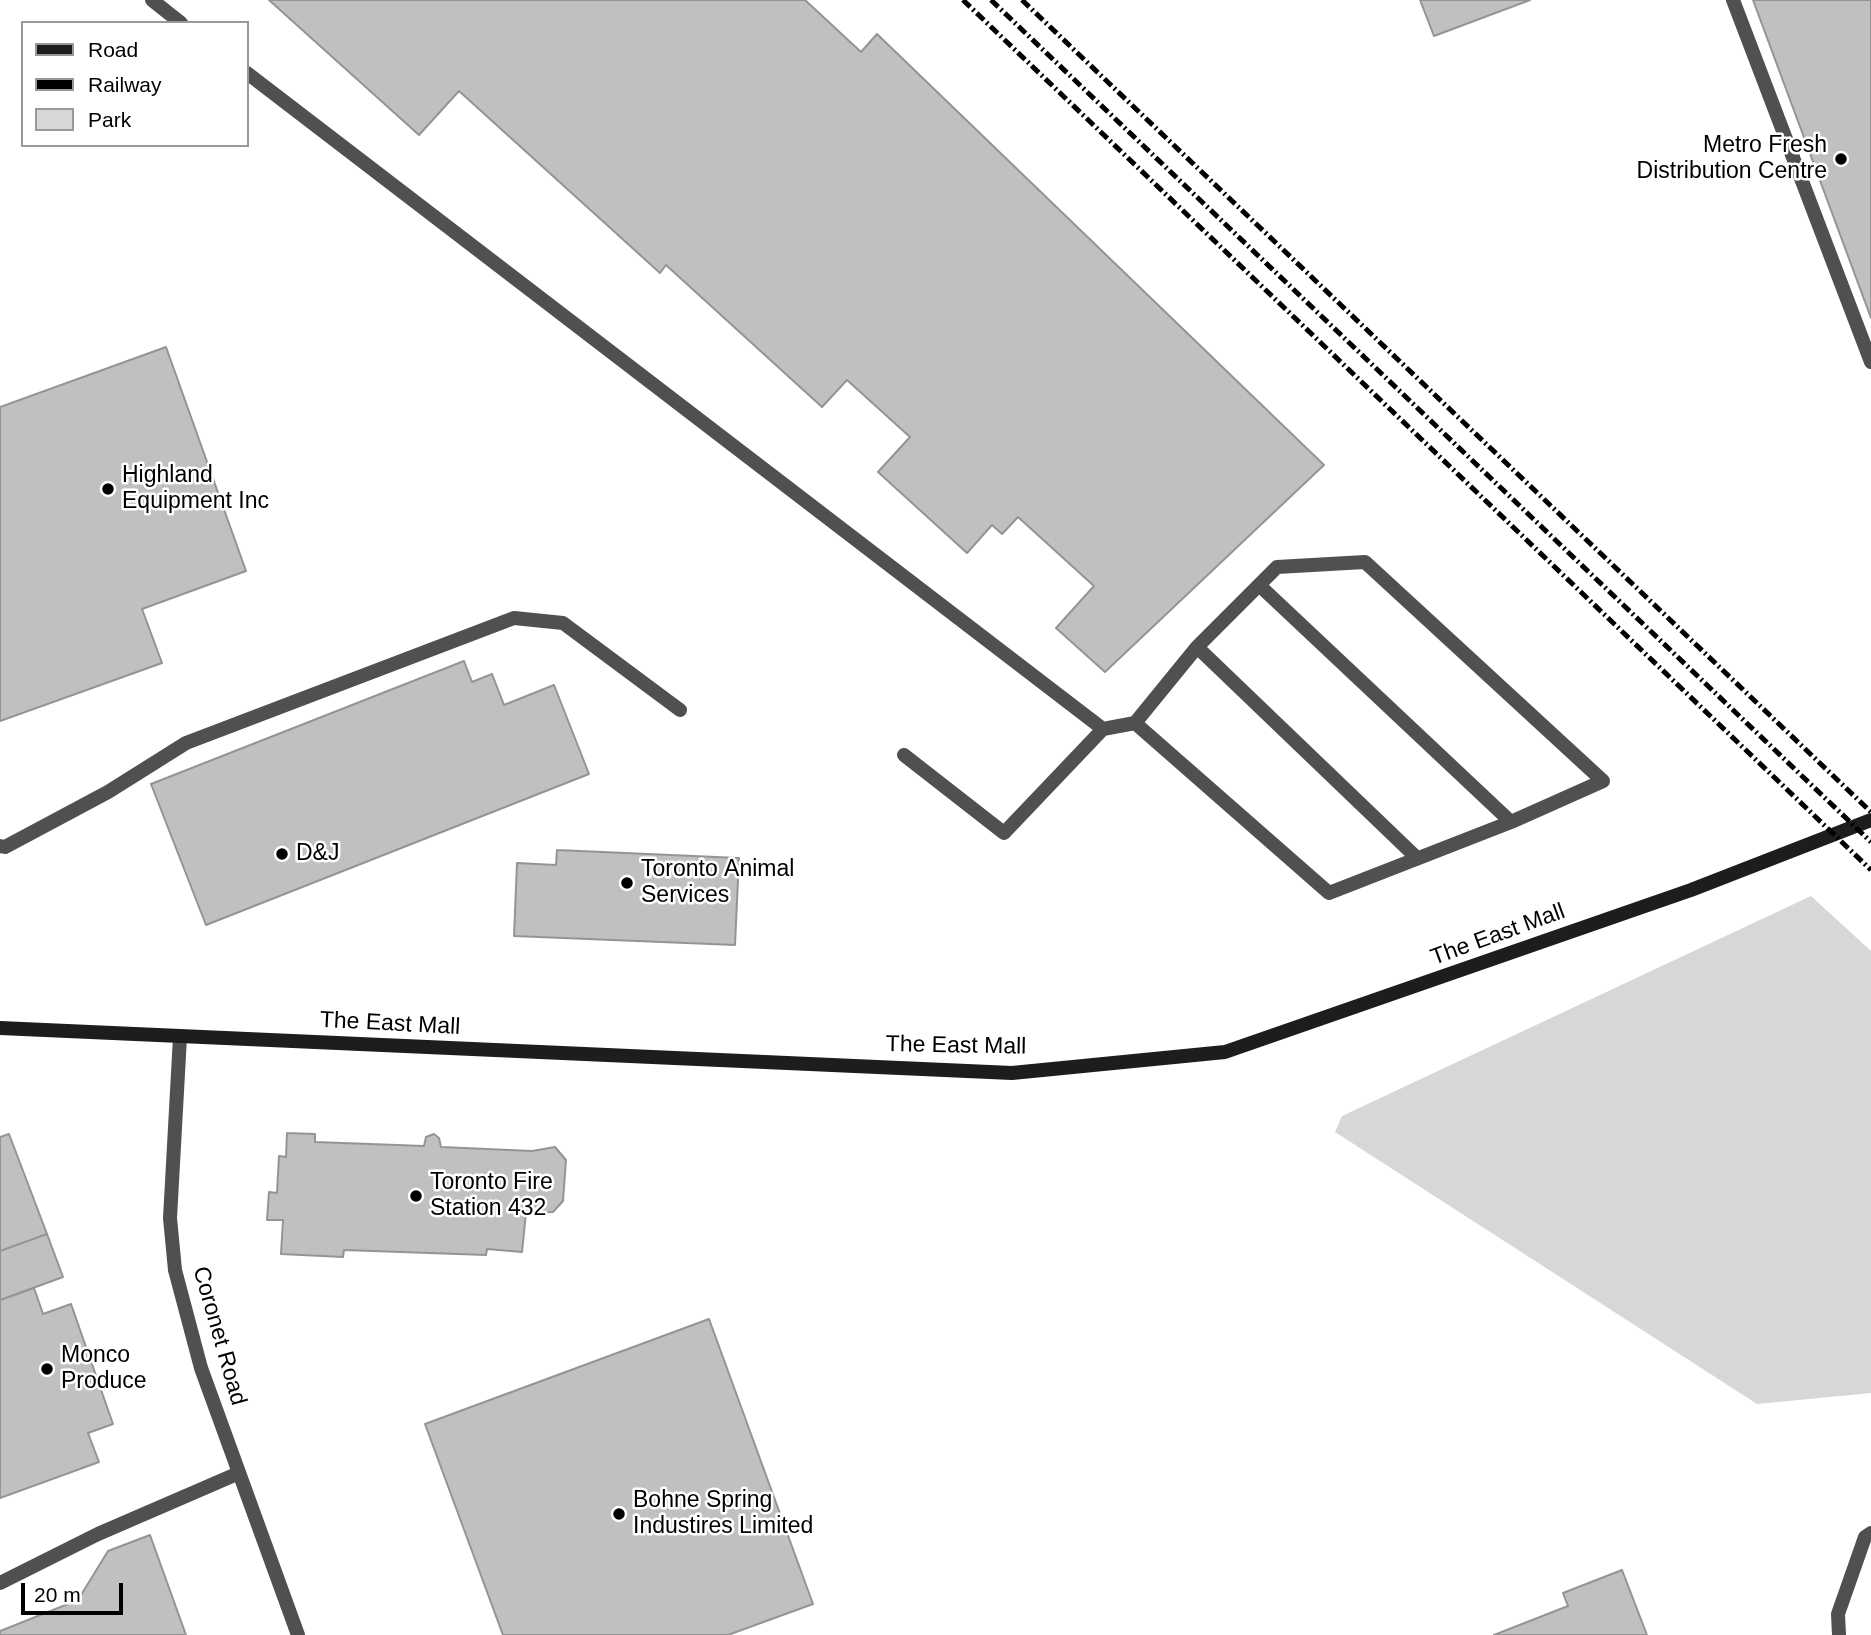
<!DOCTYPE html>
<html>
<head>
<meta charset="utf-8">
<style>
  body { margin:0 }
  #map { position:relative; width:1871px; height:1635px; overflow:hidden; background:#fff; font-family:Arial,sans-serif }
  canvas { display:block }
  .legend { position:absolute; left:21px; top:21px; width:228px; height:126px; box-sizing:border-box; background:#fff; border:2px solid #999; margin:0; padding:9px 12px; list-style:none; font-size:21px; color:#000 }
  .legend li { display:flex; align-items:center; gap:14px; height:35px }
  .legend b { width:35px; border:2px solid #999 }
  .scale { position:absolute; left:21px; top:1583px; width:102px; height:32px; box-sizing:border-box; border:4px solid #000; border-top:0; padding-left:9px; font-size:21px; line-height:24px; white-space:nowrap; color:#000; -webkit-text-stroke:5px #fff; paint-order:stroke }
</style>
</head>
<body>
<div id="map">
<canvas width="1871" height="1635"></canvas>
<ul class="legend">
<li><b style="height:9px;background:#1d1d1d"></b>Road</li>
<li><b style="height:9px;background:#000"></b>Railway</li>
<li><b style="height:19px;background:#d7d7d7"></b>Park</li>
</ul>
<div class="scale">20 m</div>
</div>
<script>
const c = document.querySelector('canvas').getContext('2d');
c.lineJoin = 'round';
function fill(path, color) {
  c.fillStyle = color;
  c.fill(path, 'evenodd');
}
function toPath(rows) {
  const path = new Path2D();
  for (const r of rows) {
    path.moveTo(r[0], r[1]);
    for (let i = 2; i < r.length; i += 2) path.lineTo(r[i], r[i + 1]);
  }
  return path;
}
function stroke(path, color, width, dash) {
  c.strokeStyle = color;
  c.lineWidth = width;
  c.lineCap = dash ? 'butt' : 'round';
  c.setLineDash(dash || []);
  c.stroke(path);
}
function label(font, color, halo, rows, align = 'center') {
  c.font = font + ' Arial,sans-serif';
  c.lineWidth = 5;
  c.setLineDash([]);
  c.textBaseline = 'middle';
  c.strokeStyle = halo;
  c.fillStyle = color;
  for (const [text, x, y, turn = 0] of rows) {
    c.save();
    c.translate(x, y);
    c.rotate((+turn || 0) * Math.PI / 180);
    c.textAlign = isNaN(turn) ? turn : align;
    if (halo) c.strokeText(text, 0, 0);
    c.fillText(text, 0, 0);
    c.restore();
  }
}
const green = toPath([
  [1811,896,1871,951,1871,1393,1757,1404,1335,1132,1342,1116]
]);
const building = toPath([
  [269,0,805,0,861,52,877,34,1324,465,1105,672,1056,628,1094,586,1018,517,1002,534,992,525,967,553,878,472,910,437,847,380,822,407,666,265,660,273,459,91,419,135,269,0],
  [1420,0,1530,0,1434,36,1420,0],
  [1753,0,1871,0,1871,318,1753,0],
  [166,347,246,571,142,609,162,663,0,721,0,407,166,347],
  [464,661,472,682,492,674,504,705,554,685,589,774,206,925,151,784,464,661],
  [557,850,739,858,735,945,514,936,517,863,556,865,557,850],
  [287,1133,315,1134,315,1142,424,1146,426,1137,434,1134,439,1138,441,1147,532,1151,555,1147,566,1160,563,1201,553,1212,526,1213,522,1252,487,1249,486,1255,344,1250,343,1257,281,1254,283,1220,267,1220,269,1192,277,1193,279,1156,286,1157,287,1133],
  [9,1134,47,1234,0,1251,0,1137,9,1134],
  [47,1234,63,1277,0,1300,0,1251,47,1234],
  [34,1288,43,1314,71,1304,113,1424,88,1433,99,1462,0,1498,0,1300,34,1288],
  [709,1319,813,1604,728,1635,503,1635,425,1424,709,1319],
  [150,1535,186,1635,0,1635,0,1631,78,1600,108,1551,150,1535],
  [1622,1570,1647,1635,1494,1635,1568,1606,1563,1593,1622,1570]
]);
const service = toPath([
  [152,0,181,23],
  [1733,0,1871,362],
  [247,73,1103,729,1135,723,1197,647,1277,567,1365,562,1603,781,1511,822,1329,893,1135,723],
  [1259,585,1511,822],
  [1197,647,1417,858],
  [904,755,1004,833,1103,729],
  [0,846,5,847,108,792,186,743,514,618,563,623,680,710],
  [0,1583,98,1534,239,1473],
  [1839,1635,1838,1614,1865,1537,1871,1533]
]);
const minor = toPath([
  [180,1037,170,1218,175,1270,201,1368,298,1635]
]);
const secondary = toPath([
  [0,1028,1012,1073,1225,1052,1691,890,1871,820]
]);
const rail = toPath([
  [963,0,1871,870],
  [991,0,1871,842],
  [1022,0,1871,812]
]);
const markers = [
  [1841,159,7,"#000"],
  [108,489,7,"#000"],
  [282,854,7,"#000"],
  [627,883,7,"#000"],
  [416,1196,7,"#000"],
  [47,1369,7,"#000"],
  [619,1514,7,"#000"]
];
const poiNames = [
  ["Metro Fresh",1827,146,"right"],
  ["Distribution Centre",1827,172,"right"],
  ["Highland",122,476],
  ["Equipment Inc",122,502],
  ["D&J",296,854],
  ["Toronto Animal",641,870],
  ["Services",641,896],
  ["Toronto Fire",430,1183],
  ["Station 432",430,1209],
  ["Monco",61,1356],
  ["Produce",61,1382],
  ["Bohne Spring",633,1501],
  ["Industires Limited",633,1527]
];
const streetNames = [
  ["The East Mall",1498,935,-20],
  ["The East Mall",390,1024,3],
  ["The East Mall",956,1046,1],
  ["Coronet Road",219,1336,74]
];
fill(green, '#d7d7d7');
fill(building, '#c0c0c0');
stroke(building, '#949494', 2);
stroke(service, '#505050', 14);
stroke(minor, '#505050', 14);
stroke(secondary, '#1d1d1d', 14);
stroke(rail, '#000', 5, [10, 3.5, 2, 3.5]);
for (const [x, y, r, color] of markers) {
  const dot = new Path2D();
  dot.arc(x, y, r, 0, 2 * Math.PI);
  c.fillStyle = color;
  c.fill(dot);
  stroke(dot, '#fff', 2.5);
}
label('23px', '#000', '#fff', poiNames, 'left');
label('23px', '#000', '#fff', streetNames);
</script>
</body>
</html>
